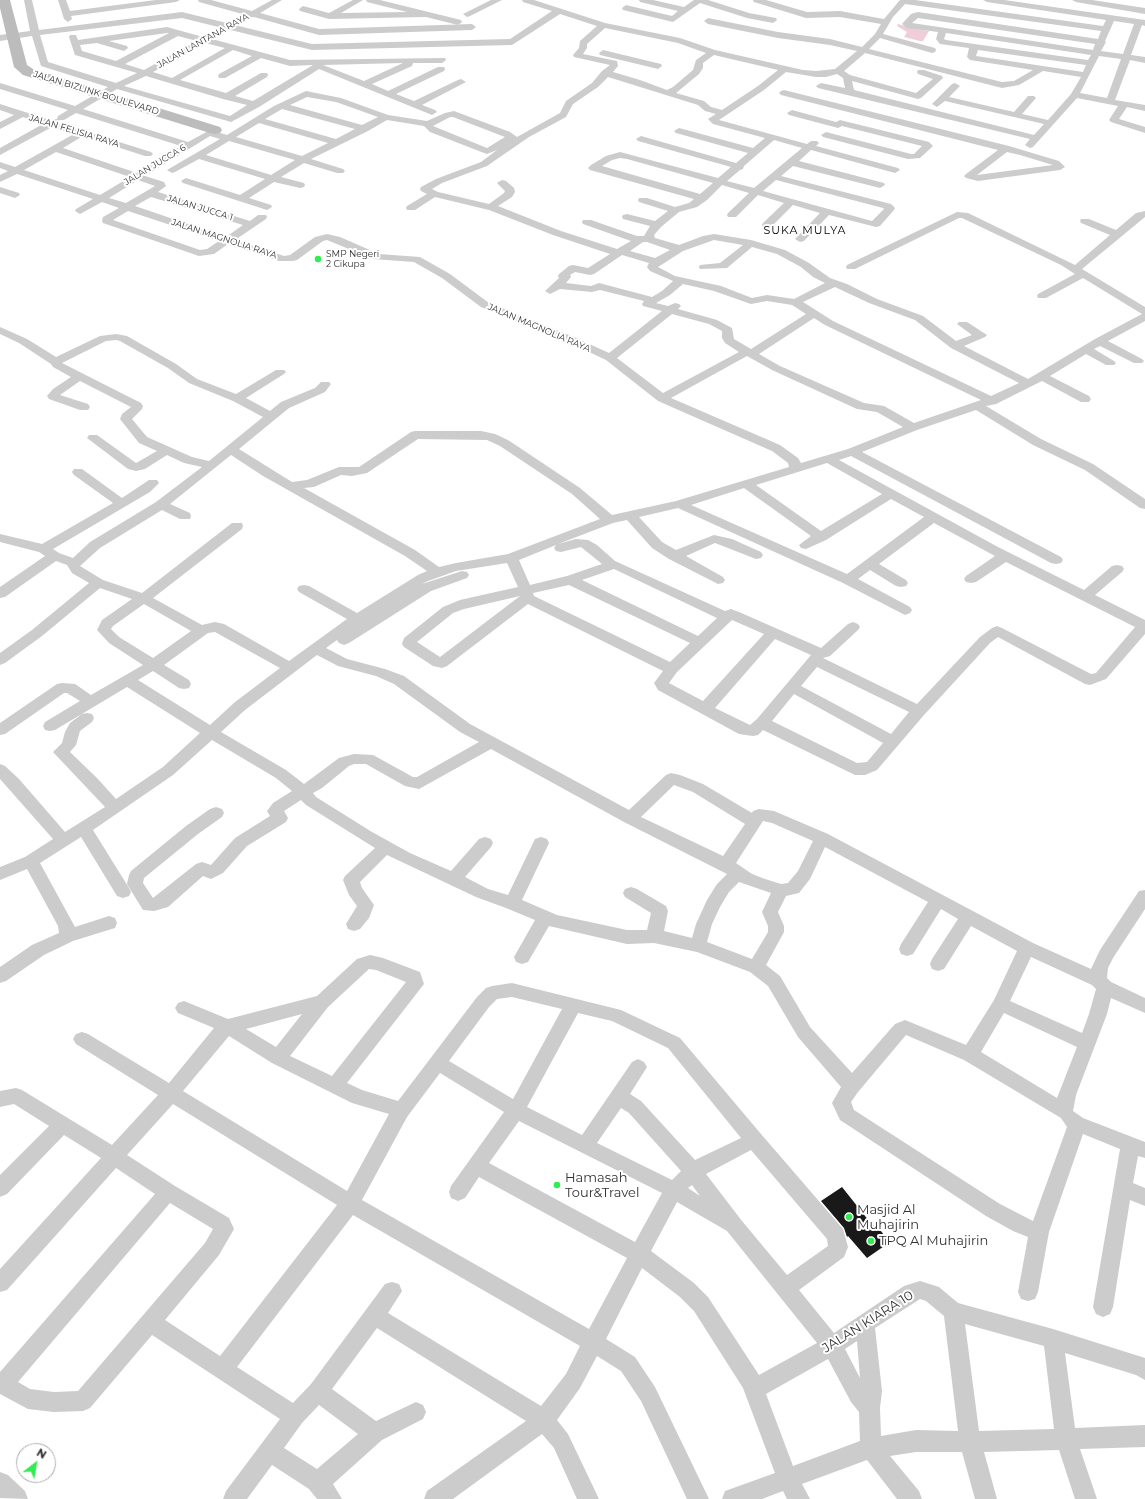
<!DOCTYPE html>
<html>
<head>
<meta charset="utf-8">
<style>
  body { margin:0 }
  #map { position:relative; width:1145px; height:1499px; overflow:hidden; background:#fff; font-family:Montserrat,sans-serif }
  canvas { display:block }
  .north { position:absolute; left:16px; top:1443px; width:40px; height:40px; box-sizing:border-box; background:#fff; border:1px solid #adadad; border-radius:50%; rotate:31deg; font-size:11px; font-weight:700; line-height:16px; text-align:center; color:#323232 }
  .north::after { content:''; display:block; margin:auto; width:14px; height:18px; background:#31ed52; clip-path:polygon(50% 0,100% 100%,50% 72%,0 100%) }
</style>
</head>
<body>
<div id="map">
<canvas width="1145" height="1499"></canvas>
<div class="north">N</div>
</div>
<script>
const c = document.querySelector('canvas').getContext('2d');
c.lineJoin = 'round';
function fill(path, color) {
  c.fillStyle = color;
  c.fill(path, 'evenodd');
}
function toPath(rows) {
  const path = new Path2D();
  for (const r of rows) {
    path.moveTo(r[0], r[1]);
    for (let i = 2; i < r.length; i += 2) path.lineTo(r[i], r[i + 1]);
  }
  return path;
}
function stroke(path, color, width, dash) {
  c.strokeStyle = color;
  c.lineWidth = width;
  c.lineCap = dash ? 'butt' : 'round';
  c.setLineDash(dash || []);
  c.stroke(path);
}
function label(font, color, halo, rows, align = 'center') {
  c.font = font + ' Montserrat,sans-serif';
  c.lineWidth = 4;
  c.setLineDash([]);
  c.textBaseline = 'middle';
  c.strokeStyle = halo;
  c.fillStyle = color;
  for (const [text, x, y, turn = 0] of rows) {
    c.save();
    c.translate(x, y);
    c.rotate((+turn || 0) * Math.PI / 180);
    c.textAlign = isNaN(turn) ? turn : align;
    if (halo) c.strokeText(text, 0, 0);
    c.fillText(text, 0, 0);
    c.restore();
  }
}
const water = toPath([
  [898,24,911,28,929,31,923,41,920,41,904,37,907,32,897,26]
]);
const building = toPath([
  [842,1187,873,1226,875,1224,890,1242,867,1258,848,1236,847,1237,844,1228,821,1201]
]);
const street = toPath([
  [24,0,32,0,39,30,182,12,312,44,510,39,552,11,523,2,522,0,534,0,605,23,680,38,715,50,803,70,816,71,835,69,857,51,830,45,778,38,708,24,704,21,708,18,778,32,830,39,862,47,875,34,881,24,840,17,806,18,754,2,753,0,766,0,807,12,840,11,884,19,900,0,915,0,1103,26,1106,20,987,2,983,0,1004,0,1145,20,1145,26,1142,25,1131,55,1145,57,1145,63,1130,60,1115,100,1145,105,1145,111,1127,107,1119,119,1145,127,1145,133,1111,122,1109,120,1118,106,1077,98,1033,147,1030,148,1025,145,1030,139,818,88,816,86,821,83,845,88,843,78,837,74,826,77,816,77,786,72,764,90,719,120,807,144,811,141,817,141,819,143,816,146,898,168,900,170,895,173,811,150,799,161,884,183,885,185,880,188,793,166,781,176,891,204,895,208,894,210,880,226,876,227,829,215,804,241,800,242,795,239,820,213,793,205,771,227,763,227,762,225,763,223,784,203,758,195,736,217,728,217,727,215,728,213,749,193,722,185,707,200,697,207,679,212,661,227,654,235,655,238,679,245,703,236,714,234,751,240,785,250,809,263,830,278,847,284,877,299,923,316,956,341,972,335,957,324,959,322,967,322,987,335,985,337,964,346,1028,379,1095,339,1142,314,1083,278,1046,298,1038,298,1037,296,1038,294,1075,274,1061,265,962,218,959,218,855,269,847,269,846,267,847,265,957,212,968,213,1075,265,1110,235,1081,223,1080,221,1081,219,1089,219,1116,230,1136,213,1145,211,1145,217,1082,269,1145,307,1145,321,1108,341,1142,359,1144,361,1142,363,1134,363,1100,346,1094,349,1114,361,1116,363,1114,365,1106,365,1086,354,1050,376,1089,396,1091,399,1089,402,1081,402,1042,381,996,404,986,406,1041,439,1093,464,1145,499,1145,509,1140,508,1085,470,1033,445,976,410,917,430,862,452,1061,557,1063,560,1061,563,1056,564,1051,563,851,456,839,460,998,547,1084,590,1112,566,1117,565,1122,566,1124,569,1122,572,1095,595,1145,620,1145,634,1106,679,1090,685,1085,684,998,637,990,643,924,715,877,770,865,775,855,775,763,730,758,735,753,736,739,734,658,690,654,683,663,671,528,604,447,666,442,668,433,666,404,647,402,644,404,638,443,607,460,600,518,587,507,563,456,571,428,581,422,584,462,571,467,572,469,575,467,578,431,591,349,643,344,645,339,643,337,640,326,648,347,659,385,669,404,676,470,724,629,810,666,775,671,773,680,775,703,784,752,813,753,811,759,809,774,811,828,834,1033,943,1091,969,1100,950,1139,891,1145,890,1145,909,1113,958,1108,968,1107,978,1111,982,1145,998,1145,1013,1111,998,1107,1014,1076,1095,1073,1111,1083,1118,1145,1142,1145,1158,1138,1156,1133,1183,1145,1188,1145,1206,1130,1200,1113,1307,1110,1314,1103,1317,1096,1314,1093,1307,1120,1149,1083,1134,1049,1232,1038,1292,1035,1299,1028,1301,1021,1299,1018,1292,1028,1237,1013,1231,986,1216,840,1120,832,1103,841,1087,798,1037,768,986,750,972,697,952,654,943,627,944,549,926,528,962,522,964,516,962,514,957,535,920,506,908,476,897,387,855,360,882,362,888,374,905,369,918,360,929,354,931,348,929,346,924,357,906,349,895,343,880,345,876,375,848,306,805,301,800,284,811,288,818,286,822,247,846,223,873,211,879,203,876,168,907,154,911,143,910,127,884,129,875,131,871,186,826,210,809,216,807,222,809,224,813,222,817,198,834,144,878,143,883,153,898,196,864,202,862,211,865,235,838,270,816,267,811,273,803,292,791,276,778,212,740,173,775,93,830,129,888,131,892,129,896,123,898,117,896,81,837,40,863,75,927,109,916,115,918,117,923,115,928,73,941,44,955,6,981,0,983,0,967,32,945,59,933,58,926,27,869,0,880,0,867,25,857,53,839,0,779,0,764,5,766,19,779,65,832,105,807,53,752,62,743,65,732,70,723,82,714,87,713,92,714,94,718,92,722,80,731,76,745,70,752,97,778,116,799,163,767,200,733,127,687,55,730,50,731,45,730,43,726,45,722,80,701,67,693,64,693,5,734,0,735,0,723,57,684,62,683,75,684,91,695,143,665,109,643,97,630,102,620,132,599,100,588,42,636,5,663,0,665,0,653,32,630,89,583,72,573,67,565,56,561,5,597,0,598,0,587,45,556,39,552,0,542,0,534,42,544,113,503,74,475,72,472,74,469,82,469,122,498,149,480,157,480,159,483,150,492,53,549,59,553,73,558,90,542,156,502,202,467,184,463,167,455,145,469,136,471,128,469,87,438,89,435,97,435,136,463,157,451,139,443,120,419,122,414,131,407,80,381,60,395,88,404,90,407,88,410,80,410,49,399,47,396,53,389,71,377,53,367,51,364,19,343,0,334,0,327,27,339,56,357,100,336,116,334,127,336,176,364,197,379,236,394,276,370,284,370,286,372,284,374,246,398,270,411,281,402,315,388,321,382,329,382,331,384,325,392,289,408,239,449,292,482,307,480,339,467,359,467,411,432,415,431,481,431,495,434,508,440,580,488,612,515,676,501,789,467,788,463,772,451,658,401,606,360,566,341,481,307,442,278,414,262,373,259,327,240,323,241,297,260,293,261,279,261,228,244,214,254,199,256,103,223,102,221,103,217,119,208,102,202,80,214,75,211,76,209,93,199,17,174,0,182,0,175,8,171,0,168,0,162,15,167,74,134,52,127,0,155,0,148,43,124,23,117,0,129,0,122,14,115,0,110,0,104,50,120,57,119,58,116,68,110,0,89,0,83,75,106,108,87,41,66,32,36,0,41,0,35,30,31,24,0],
  [905,4,1101,31,1098,39,918,12,911,14,902,24,907,28,938,32,936,39,940,44,969,48,967,57,970,60,1033,70,1014,81,1002,82,869,49,880,38,932,53,935,52,936,50,935,48,883,34,893,17,905,4],
  [560,14,597,26,580,41,579,48,573,55,574,57,610,65,602,71,592,83,566,101,560,113,517,137,510,132,454,111,445,113,427,121,388,115,341,98,306,91,274,106,227,135,210,130,188,142,83,109,117,89,231,122,259,107,319,69,432,115,437,112,435,110,422,105,466,82,461,79,458,80,414,101,396,94,444,71,445,69,444,67,438,67,388,91,372,84,412,66,413,63,442,63,446,60,445,58,290,60,212,39,214,37,213,35,210,34,203,37,167,27,78,40,76,35,70,35,69,37,75,55,137,73,116,83,48,62,40,35,182,18,312,50,512,45,560,14],
  [918,18,1095,44,1093,50,912,23,918,18],
  [1114,21,1134,24,1123,54,1101,51,1106,42,1105,41,1114,21],
  [605,28,678,43,706,53,696,60,693,70,673,87,667,90,640,80,613,72,618,66,617,61,583,54,587,48,587,44,605,28],
  [167,33,169,33,116,61,82,51,80,45,97,43,124,51,128,48,127,46,109,41,167,33],
  [946,33,1091,55,1088,60,946,40,944,39,946,33],
  [178,36,197,41,144,70,125,64,178,36],
  [205,43,225,48,172,78,153,72,205,43],
  [233,50,252,56,219,74,218,76,219,78,225,78,261,58,290,66,313,65,253,101,235,96,267,77,268,75,267,73,261,73,226,93,180,80,233,50],
  [978,50,1086,65,1083,72,976,56,978,50],
  [865,53,1002,88,1019,85,1043,71,1081,77,1071,94,1048,120,1022,114,1036,98,1034,96,1028,96,1014,112,949,97,960,86,955,83,952,84,932,104,937,107,945,101,1044,124,1034,135,854,90,852,81,918,99,921,98,943,78,942,76,924,70,918,70,917,72,918,74,933,79,916,93,850,75,844,71,865,53],
  [714,55,778,70,758,86,722,110,711,107,704,101,676,93,699,74,703,68,703,63,714,55],
  [1099,56,1121,59,1107,98,1080,93,1099,56],
  [403,63,364,81,323,65,403,63],
  [146,76,223,99,247,105,230,116,124,86,146,76],
  [608,77,698,105,705,111,716,114,708,119,713,124,765,138,753,148,679,128,674,131,676,133,748,153,736,163,641,136,636,139,638,141,731,167,718,178,620,152,606,156,591,165,588,168,590,170,694,199,689,203,675,207,647,198,639,198,638,200,639,202,668,211,655,221,627,214,623,215,622,217,623,219,650,226,644,236,637,236,591,220,583,220,582,222,583,224,631,241,617,249,561,231,498,206,512,197,515,192,514,188,506,181,502,180,497,183,505,191,504,193,489,204,438,192,432,189,442,183,487,166,529,137,566,117,573,104,598,87,608,77],
  [307,97,336,102,378,117,362,125,290,105,307,97],
  [282,109,355,129,336,139,265,119,282,109],
  [76,113,181,146,137,173,63,148,83,136,145,156,151,156,153,154,151,152,59,123,59,120,64,120,76,113],
  [450,117,453,117,505,137,487,148,433,126,450,117],
  [387,120,424,126,430,132,484,153,487,154,497,150,481,162,436,179,421,187,420,189,421,191,427,194,407,206,406,208,407,210,415,210,435,197,489,210,553,235,610,254,588,268,573,265,569,266,559,274,558,276,559,278,545,291,550,294,560,289,592,292,600,290,644,301,642,304,643,306,662,311,609,353,574,337,489,303,450,274,420,257,379,254,340,237,327,234,315,237,290,255,284,256,235,240,266,219,267,217,266,215,258,215,250,221,158,192,166,186,164,182,145,176,210,136,220,139,167,170,172,173,175,172,199,159,265,179,240,195,186,178,181,181,183,183,267,210,272,207,271,205,249,198,274,182,300,188,304,187,305,185,304,183,281,177,304,163,337,173,343,173,345,171,343,169,311,159,368,131,387,120],
  [259,123,328,143,302,156,236,137,259,123],
  [774,140,802,148,754,188,727,181,740,170,743,169,744,166,774,140],
  [229,141,295,160,271,175,206,155,229,141],
  [56,152,130,177,100,195,24,170,56,152],
  [620,158,627,159,713,183,700,194,602,166,612,160,620,158],
  [138,180,155,186,126,203,109,198,138,180],
  [776,180,883,208,884,209,872,221,763,191,776,180],
  [151,197,243,225,226,237,135,206,151,197],
  [128,211,219,241,207,249,200,250,113,220,128,211],
  [714,240,743,245,720,263,700,265,699,267,700,269,727,268,752,247,777,254,801,267,813,277,825,283,794,299,767,295,752,298,721,286,675,276,658,267,683,251,714,240],
  [643,242,647,242,670,250,655,258,630,251,643,242],
  [622,255,649,263,647,267,650,271,673,281,662,291,652,297,599,283,591,286,566,283,571,277,570,275,575,272,590,275,594,274,622,255],
  [683,284,714,291,751,304,767,301,792,305,806,314,751,349,734,339,732,328,717,320,678,309,681,306,679,304,675,303,668,306,656,303,670,295,683,284],
  [835,287,869,303,915,320,951,348,1019,383,991,396,833,321,803,302,835,287],
  [672,314,709,324,722,331,722,338,725,343,739,352,663,393,617,358,672,314],
  [814,318,825,325,981,400,914,423,884,406,864,403,780,366,759,354,814,318],
  [116,340,120,341,168,368,189,383,233,401,263,417,209,461,192,457,147,437,132,419,142,409,143,406,141,403,62,363,106,341,116,340],
  [747,356,772,370,857,409,877,412,903,427,848,449,801,463,798,458,780,445,671,398,747,356],
  [418,439,487,440,500,446,572,494,600,519,508,554,456,563,439,567,415,550,304,488,314,487,341,475,352,476,367,473,418,439],
  [231,455,263,476,405,556,427,571,418,575,357,613,309,586,304,585,299,586,297,589,299,592,347,619,289,661,224,624,215,622,202,625,153,598,242,529,243,526,242,523,232,523,142,593,103,580,80,566,100,548,162,510,180,519,190,519,191,516,190,513,170,504,231,455],
  [827,463,882,494,821,531,756,485,827,463],
  [744,488,811,536,799,545,801,548,806,549,826,540,891,499,924,517,847,574,691,505,744,488],
  [678,508,843,583,905,615,910,613,912,610,910,607,858,579,870,570,896,586,901,587,906,586,908,583,906,580,879,564,934,523,995,556,966,576,964,579,966,582,971,583,976,582,1006,562,1135,627,1096,673,1091,674,1002,628,997,626,992,628,980,637,917,704,823,658,830,656,858,630,860,627,858,624,853,622,848,624,821,648,739,612,731,609,725,611,615,561,597,545,588,540,576,539,558,544,613,523,627,520,652,548,669,559,718,584,723,583,725,580,723,577,686,556,715,543,756,559,761,558,763,555,761,552,732,539,714,535,676,550,662,542,639,517,678,508],
  [556,545,554,548,556,551,561,552,581,547,602,564,567,576,530,585,519,560,556,545],
  [614,569,717,618,698,636,582,580,614,569],
  [569,585,690,643,670,662,534,596,533,593,569,585],
  [520,596,440,657,417,642,453,613,464,609,520,596],
  [144,604,191,631,153,658,119,637,111,629,113,626,144,604],
  [732,620,764,634,703,701,669,683,677,672,732,620],
  [215,632,280,668,235,702,210,725,138,680,153,671,179,688,184,689,189,688,191,684,189,680,164,665,208,633,215,632],
  [775,639,811,655,757,719,750,725,715,708,775,639],
  [317,655,338,666,376,676,394,684,460,732,479,742,417,777,413,777,373,755,354,754,339,758,304,784,286,770,221,732,245,710,317,655],
  [817,667,909,712,891,734,801,686,817,667],
  [794,694,883,743,867,762,857,763,772,721,794,694],
  [491,749,624,822,727,874,717,884,707,900,696,924,692,938,664,931,668,911,666,906,637,889,631,887,625,889,623,893,625,897,651,913,647,930,627,930,557,915,522,900,549,843,547,839,541,837,535,839,508,895,488,889,465,877,491,847,493,843,491,839,485,837,479,839,451,871,410,853,372,832,316,797,313,793,322,788,349,766,354,764,366,764,405,786,419,789,491,749],
  [674,785,693,792,745,824,723,856,641,817,674,785],
  [763,821,772,823,813,841,798,871,788,883,781,884,765,879,752,874,736,863,763,821],
  [825,847,928,902,901,944,899,949,901,954,907,956,913,954,941,909,958,919,932,959,930,964,932,969,938,971,944,969,971,926,1017,951,994,1000,966,1045,905,1020,895,1024,852,1073,810,1027,780,976,766,965,784,932,784,926,778,912,786,896,799,893,810,879,825,847],
  [739,882,771,893,762,912,768,926,768,932,752,959,707,942,712,924,720,907,729,892,739,882],
  [1031,957,1092,985,1096,989,1089,1014,1082,1033,1010,1001,1031,957],
  [1004,1013,1077,1047,1057,1098,981,1052,1004,1013],
  [906,1035,964,1060,1061,1118,1067,1127,1033,1221,1000,1204,854,1110,851,1102,858,1092,906,1035],
  [58,0,66,0,70,11,156,0,180,0,176,2,71,16,72,19,68,22,64,19,58,0],
  [198,0,211,0,252,11,272,0,282,0,260,13,319,29,472,24,476,27,472,30,319,35,254,17,246,18,246,15,199,2,198,0],
  [353,0,363,0,341,13,407,12,367,2,366,0,380,0,461,20,462,22,458,25,426,17,329,19,300,11,299,9,303,6,329,13,353,0],
  [491,0,502,0,470,16,467,17,463,14,491,0],
  [639,0,653,0,684,7,694,0,708,0,749,13,776,18,777,20,773,23,747,18,700,3,673,22,623,10,622,8,626,5,672,16,678,11,640,2,639,0],
  [1072,0,1092,0,1145,8,1145,14,1076,2,1072,0],
  [603,50,661,64,662,66,658,69,600,55,599,53,603,50],
  [784,90,1009,146,1059,161,1065,167,1060,170,978,181,966,178,964,176,966,174,998,150,781,95,779,93,781,91,784,90],
  [1007,152,1020,155,1053,165,977,175,1007,152],
  [792,110,836,122,840,120,929,142,933,146,920,158,908,159,823,137,821,135,826,132,911,154,914,154,922,146,842,126,838,128,789,115,787,113,792,110],
  [0,187,19,193,20,195,15,198,0,193,0,187],
  [370,955,383,958,420,972,424,984,347,1083,362,1090,398,1101,477,997,486,988,492,986,512,983,621,1010,680,1038,761,1134,843,1229,848,1247,844,1257,799,1290,834,1333,904,1286,920,1281,939,1287,958,1303,1053,1329,1142,1357,1145,1358,1145,1380,1136,1375,1065,1353,1075,1428,1145,1425,1145,1447,1080,1449,1097,1499,1075,1499,1059,1450,984,1452,997,1499,975,1499,962,1452,916,1452,890,1456,919,1491,922,1499,897,1499,867,1460,802,1484,810,1499,787,1499,783,1491,762,1499,722,1499,725,1491,775,1473,743,1388,694,1311,680,1297,642,1268,606,1339,635,1357,655,1387,709,1499,687,1499,641,1401,621,1371,597,1356,580,1388,557,1420,568,1434,599,1499,577,1499,554,1448,542,1434,453,1499,424,1499,427,1491,526,1421,377,1328,332,1389,376,1421,416,1402,423,1405,426,1412,423,1419,382,1440,333,1484,342,1499,317,1499,309,1489,272,1465,247,1499,223,1499,226,1491,280,1419,152,1335,90,1408,83,1411,54,1412,28,1409,0,1394,0,1372,155,1194,116,1168,7,1290,0,1292,0,1269,101,1158,64,1135,7,1194,0,1197,0,1175,49,1126,14,1104,0,1107,0,1091,16,1088,22,1090,112,1145,158,1095,76,1044,73,1039,76,1034,82,1032,88,1034,169,1083,214,1028,178,1013,175,1008,178,1003,184,1001,228,1019,317,996,357,959,370,955],
  [369,969,376,970,406,982,332,1076,290,1056,328,1007,369,969],
  [512,997,562,1009,513,1099,449,1061,489,1007,497,999,512,997],
  [578,1013,612,1021,668,1048,741,1138,695,1160,641,1101,630,1094,647,1067,644,1062,638,1059,632,1062,582,1135,527,1107,578,1013],
  [302,1014,276,1047,246,1029,302,1014],
  [229,1036,272,1063,352,1103,389,1114,347,1191,183,1091,229,1036],
  [440,1073,504,1112,451,1186,449,1192,451,1198,458,1201,465,1198,479,1177,627,1258,589,1329,362,1200,407,1117,440,1073],
  [173,1104,337,1205,220,1356,165,1320,219,1255,234,1229,229,1218,175,1186,127,1155,173,1104],
  [621,1108,629,1113,681,1171,672,1180,597,1143,621,1108],
  [519,1121,662,1193,635,1242,489,1163,519,1121],
  [751,1150,827,1239,828,1246,787,1275,742,1221,706,1174,751,1150],
  [692,1185,700,1196,688,1188,692,1185],
  [677,1202,727,1231,817,1343,759,1375,708,1297,694,1283,651,1251,677,1202],
  [170,1203,213,1229,205,1243,78,1391,54,1392,30,1389,18,1382,170,1203],
  [353,1215,580,1346,566,1374,541,1406,388,1313,402,1291,399,1284,392,1282,385,1284,311,1384,293,1403,237,1367,353,1215],
  [920,1299,926,1301,944,1316,958,1431,916,1430,881,1436,880,1408,882,1391,875,1328,920,1299],
  [965,1324,1044,1346,1054,1429,979,1431,965,1324],
  [857,1341,860,1378,845,1349,857,1341],
  [828,1359,851,1402,859,1412,860,1441,793,1466,766,1394,828,1359],
  [319,1405,358,1434,317,1469,284,1448,302,1423,319,1405],
  [0,1472,8,1475,25,1491,28,1499,0,1498,0,1472]
]);
const secondary = toPath([
  [0,0,10,0,27,65,33,69,220,127,222,130,220,133,215,134,210,133,23,75,14,67,0,8,0,0]
]);
const markers = [
  [318,259,4,"#31ed52"],
  [557,1185,4,"#31ed52"],
  [849,1217,4,"#31ed52"],
  [871,1241,4,"#31ed52"]
];
const farStreetnames = [
  ["JALAN LANTANA RAYA",203,41,-29],
  ["JALAN BIZLINK BOULEVARD",96,93,17],
  ["JALAN FELISIA RAYA",74,131,17],
  ["JALAN JUCCA 6",155,165,-31],
  ["JALAN JUCCA 1",200,208,17],
  ["JALAN MAGNOLIA RAYA",224,239,18],
  ["JALAN MAGNOLIA RAYA",539,328,23]
];
const farPoinames = [
  ["SMP Negeri",326,254],
  ["2 Cikupa",326,264]
];
const farQuarternames = [
  ["SUKA MULYA",805,231]
];
const nearPoinames = [
  ["Hamasah",565,1178],
  ["Tour&Travel",565,1193],
  ["Masjid Al",857,1210],
  ["Muhajirin",857,1225],
  ["TPQ Al Muhajirin",879,1241]
];
const nearStreetnames = [
  ["JALAN KIARA 10",868,1322,-32]
];
fill(water, '#efcdd9');
fill(building, '#191919');
fill(street, '#ccc');
fill(secondary, '#bcbcbc');
for (const [x, y, r, color] of markers) {
  const dot = new Path2D();
  dot.arc(x, y, r, 0, 2 * Math.PI);
  c.fillStyle = color;
  c.fill(dot);
  stroke(dot, '#fff', 1.5);
}
label('9px', '#323232', '#fff', farStreetnames);
label('9px', '#323232', '#fff', farPoinames, 'left');
c.letterSpacing = '1px';
label('11px', '#000', '#fff', farQuarternames);
c.letterSpacing = '0px';
label('13px', '#323232', '#fff', nearPoinames, 'left');
label('13px', '#323232', '#fff', nearStreetnames);
</script>
</body>
</html>
